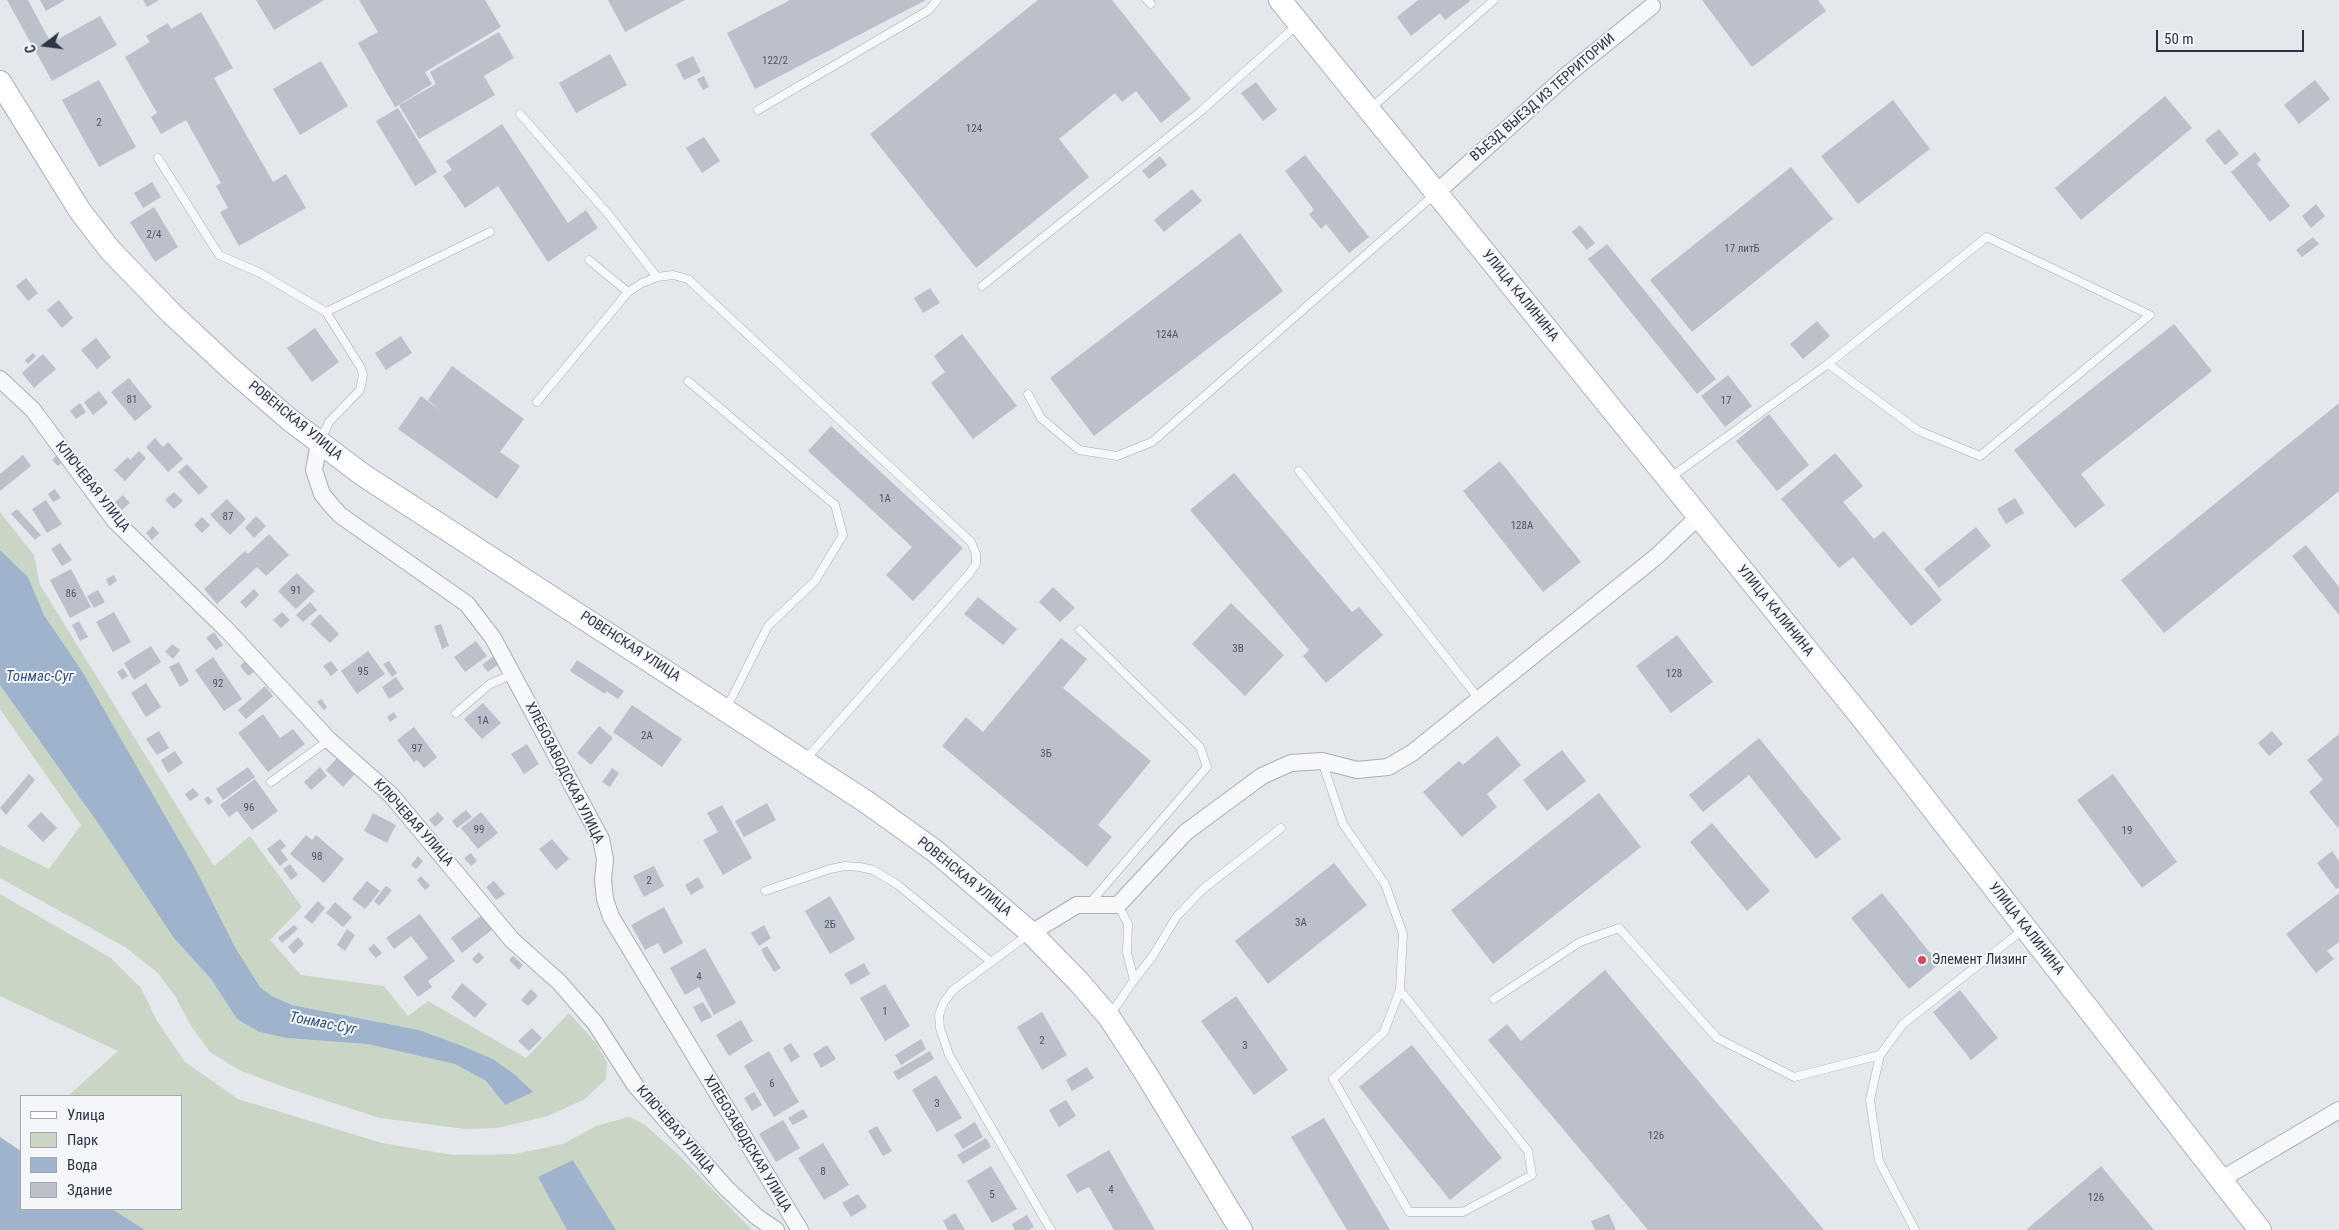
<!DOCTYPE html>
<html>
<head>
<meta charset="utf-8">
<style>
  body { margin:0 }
  #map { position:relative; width:2339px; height:1230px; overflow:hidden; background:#e4e7ec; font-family:"Roboto Condensed",sans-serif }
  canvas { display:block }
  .legend { position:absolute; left:20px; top:1095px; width:162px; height:115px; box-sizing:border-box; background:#f4f6f9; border:1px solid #a4a8b1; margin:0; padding:6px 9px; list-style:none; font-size:15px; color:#2b3445 }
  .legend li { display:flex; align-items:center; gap:10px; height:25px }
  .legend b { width:25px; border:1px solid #a4a8b1 }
  .north { position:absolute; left:20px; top:20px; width:50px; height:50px; -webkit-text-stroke:4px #f4f6f9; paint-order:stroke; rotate:255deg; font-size:14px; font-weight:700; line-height:20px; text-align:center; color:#2b3445 }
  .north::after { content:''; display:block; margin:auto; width:18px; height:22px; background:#2b3445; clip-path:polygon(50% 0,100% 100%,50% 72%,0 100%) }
  .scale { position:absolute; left:2156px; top:30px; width:148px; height:22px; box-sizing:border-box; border:2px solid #2b3445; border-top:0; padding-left:6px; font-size:15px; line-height:18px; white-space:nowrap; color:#2b3445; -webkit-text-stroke:4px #f4f6f9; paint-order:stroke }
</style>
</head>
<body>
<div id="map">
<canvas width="2339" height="1230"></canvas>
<ul class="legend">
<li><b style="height:6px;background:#fff"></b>Улица</li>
<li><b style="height:14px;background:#c9d6c5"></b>Парк</li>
<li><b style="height:14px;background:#9fb4cc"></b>Вода</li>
<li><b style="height:14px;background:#bbc0ca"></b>Здание</li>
</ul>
<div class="north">С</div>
<div class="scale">50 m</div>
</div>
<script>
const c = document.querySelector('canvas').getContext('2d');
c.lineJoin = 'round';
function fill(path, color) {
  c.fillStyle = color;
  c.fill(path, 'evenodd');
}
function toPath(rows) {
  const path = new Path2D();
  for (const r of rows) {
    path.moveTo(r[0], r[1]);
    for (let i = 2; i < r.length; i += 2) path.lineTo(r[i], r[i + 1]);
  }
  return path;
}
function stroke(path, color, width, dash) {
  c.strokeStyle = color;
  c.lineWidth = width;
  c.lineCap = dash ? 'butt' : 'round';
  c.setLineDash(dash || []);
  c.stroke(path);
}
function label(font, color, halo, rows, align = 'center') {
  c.font = font + ' "Roboto Condensed",sans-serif';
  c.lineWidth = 4;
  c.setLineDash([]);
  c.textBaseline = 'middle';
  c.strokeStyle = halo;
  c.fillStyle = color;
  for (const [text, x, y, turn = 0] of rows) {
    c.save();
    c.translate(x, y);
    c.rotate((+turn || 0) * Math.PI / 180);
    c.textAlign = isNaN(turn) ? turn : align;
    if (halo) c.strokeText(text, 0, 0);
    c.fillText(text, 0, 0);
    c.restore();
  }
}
const green = toPath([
  [0,512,34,555,40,585,214,866,250,836,302,907,270,940,301,975,384,986,408,1016,428,1001,526,1058,569,1013,596,1043,607,1062,606,1079,585,1099,548,1116,498,1128,465,1129,380,1118,284,1087,239,1070,210,1052,191,1026,175,996,157,972,125,947,0,878,0,845,49,869,81,825,0,709,0,685,102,829,173,937,211,979,237,1019,259,1032,286,1038,367,1044,455,1064,486,1081,505,1105,514,1074,493,1059,419,1030,292,1005,272,996,260,987,235,947,194,866,82,671,44,615,28,577,0,550],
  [0,894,111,958,141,988,157,1021,185,1062,238,1099,382,1143,453,1155,515,1154,563,1144,596,1126,629,1117,644,1124,681,1157,752,1230,616,1230,573,1160,560,1214,567,1230,145,1230,112,1209,181,1209,181,1096,68,1096,118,1051,0,996]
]);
const water = toPath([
  [0,550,28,577,44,615,82,671,194,866,235,947,260,987,272,996,292,1005,419,1030,457,1044,493,1059,514,1074,533,1092,505,1105,486,1081,455,1064,367,1044,286,1038,259,1032,237,1019,211,979,173,937,102,829,0,685],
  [0,1137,21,1151,21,1209,112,1209,145,1230,0,1230],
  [573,1160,616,1230,567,1230,538,1177]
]);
const building = toPath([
  [7,0,28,0,51,43,100,16,117,45,52,81],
  [40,0,65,0,46,11],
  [143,0,159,0,147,7],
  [256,0,324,0,274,30],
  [359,0,485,0,501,27,425,72,432,84,395,107,358,43,378,32],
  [608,0,685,0,625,32],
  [790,0,926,0,755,89,727,33],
  [1038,0,1112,0,1191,99,1161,123,1136,91,1122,102,1115,93,1059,139,1089,177,976,268,870,134],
  [1418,0,1469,0,1470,1,1445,20,1440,13,1411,36,1397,17],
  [1702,0,1818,0,1826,11,1752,67],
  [201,12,233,68,214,78,273,182,286,174,306,208,239,246,220,212,228,208,216,186,221,183,186,120,161,134,151,117,157,113,125,57,150,42,146,36,168,23,171,29],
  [499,32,514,58,484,76,495,95,419,139,399,105,436,84,430,72],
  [610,54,627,85,576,113,559,83],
  [693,56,701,72,684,80,676,64],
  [321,61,348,106,300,135,273,89],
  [704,76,709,87,703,90,697,79],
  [99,80,136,147,99,167,62,100],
  [2315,80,2330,99,2299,124,2284,105],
  [1256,82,1277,110,1263,121,1241,93],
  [2165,96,2192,128,2081,220,2055,188],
  [1893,100,1930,149,1858,204,1821,156],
  [398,108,437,172,415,186,376,121],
  [502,124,568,223,586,210,598,228,548,262,498,186,465,208,443,176,452,170,446,161],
  [2219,129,2239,154,2225,165,2205,140],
  [704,137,720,161,702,173,686,148],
  [2255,152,2261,160,2257,164,2290,206,2270,222,2231,172],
  [1305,155,1369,237,1349,253,1326,224,1321,229,1309,214,1314,210,1285,171],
  [1160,156,1167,165,1149,179,1142,171],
  [1791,167,1833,219,1692,332,1650,280],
  [152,182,161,197,143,208,134,193],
  [1192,189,1202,201,1164,232,1154,220],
  [2316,204,2325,216,2311,228,2302,216],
  [154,207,178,247,155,262,130,222],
  [1580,225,1595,243,1587,250,1572,232],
  [1240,233,1283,291,1094,436,1050,378],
  [2313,237,2319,244,2302,257,2296,250],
  [1607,244,1716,379,1697,394,1588,259],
  [26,278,38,293,28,301,16,286],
  [930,288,940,303,923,313,914,298],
  [59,300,73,318,62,328,47,310],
  [1817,321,1830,336,1803,359,1790,344],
  [2174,324,2212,371,2081,474,2105,505,2075,528,2014,450],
  [315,328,339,362,312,382,287,348],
  [962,334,1017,406,973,439,931,383,945,372,934,356],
  [401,336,412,353,386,370,375,353],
  [96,338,111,357,97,369,81,350],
  [33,353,36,356,28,364,25,360],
  [43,354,56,369,34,388,22,373],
  [452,366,524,419,500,452,520,466,497,499,398,429,421,396,441,411,428,400],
  [1728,375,1752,406,1725,427,1701,396],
  [129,378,152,407,135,421,111,392],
  [99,391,108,403,93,415,84,402],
  [80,403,86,412,76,419,70,411],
  [2339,403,2339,491,2164,633,2121,580],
  [1769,414,1809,465,1777,491,1736,441],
  [831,426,963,548,913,601,886,575,912,547,808,451],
  [155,438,163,447,168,442,183,459,168,472,146,447],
  [139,451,146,458,125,481,114,470,128,457,130,460],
  [1835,453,1863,486,1843,502,1874,539,1884,531,1942,600,1911,626,1853,557,1839,568,1781,499],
  [23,455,31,466,0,491,0,474],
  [57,455,62,462,58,466,52,460],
  [1500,461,1581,562,1543,592,1463,491],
  [187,464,208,487,199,495,178,472],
  [1234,473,1352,612,1359,607,1383,635,1326,683,1303,656,1309,650,1190,510],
  [55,489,61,498,53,502,48,494],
  [174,492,183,501,174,509,165,500],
  [123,495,130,503,122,510,115,502],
  [2015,498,2024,513,2006,524,1997,509],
  [227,499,246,519,230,535,210,515],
  [46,500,62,524,47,533,32,509],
  [17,509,41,535,35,540,11,514],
  [256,516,266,526,254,538,245,528],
  [202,517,210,525,202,533,194,525],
  [153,526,159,533,152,540,146,533],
  [1976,527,1991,546,1939,588,1924,569],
  [269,534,289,555,266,576,257,567,217,604,204,589,245,551,248,554],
  [60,543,72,560,62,566,51,549],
  [2306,545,2339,587,2339,615,2292,556],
  [71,569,91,607,70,618,50,580],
  [297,573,315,591,296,609,278,591],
  [114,575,117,581,109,586,106,579],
  [1053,587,1075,608,1060,622,1039,602],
  [254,589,259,595,246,608,240,602],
  [98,590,105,602,94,608,87,596],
  [978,597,1017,629,1003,645,964,614],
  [310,602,317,610,303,622,296,615],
  [1231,603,1284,655,1245,696,1192,644],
  [114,612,131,642,113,652,96,622],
  [282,612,290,620,281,628,273,620],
  [320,614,339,634,330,643,310,624],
  [79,621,88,637,80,641,72,625],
  [441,624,449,646,442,649,434,626],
  [214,632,223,645,216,650,206,638],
  [1677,635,1713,682,1671,713,1636,666],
  [1061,638,1087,659,1063,688,1151,761,1098,825,1112,837,1087,867,942,746,966,717,983,732],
  [476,641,487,656,465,672,454,657],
  [172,644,180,650,173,659,165,652],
  [151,646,161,662,134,680,124,663],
  [368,651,385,674,357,694,341,671],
  [495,655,500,663,488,672,482,665],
  [213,657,242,699,224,711,195,670],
  [577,660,624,691,618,699,606,691,605,694,570,671],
  [245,661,254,672,248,676,240,666],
  [331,661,338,670,331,676,323,666],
  [389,661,397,673,392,677,383,664],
  [179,662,189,681,180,687,169,667],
  [123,668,128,676,122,680,117,672],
  [396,677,404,689,389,699,382,687],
  [146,683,161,707,146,717,131,693],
  [265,686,273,696,246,719,238,710],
  [321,699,327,707,324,710,317,702],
  [483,703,501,723,482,739,464,719],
  [632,705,682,739,662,767,613,732],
  [394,712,397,717,390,722,387,717],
  [263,714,280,738,293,729,305,744,268,772,238,733],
  [599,726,613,738,591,765,577,753],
  [414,727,437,757,424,768,417,760,414,762,397,740],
  [159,731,169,748,157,755,146,739],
  [2272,731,2283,744,2269,756,2258,743],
  [2339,734,2339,827,2338,828,2309,792,2323,780,2307,760],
  [1497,736,1521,765,1487,794,1497,807,1462,837,1423,792,1459,761,1463,765],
  [1759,738,1841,839,1816,859,1749,775,1703,812,1689,795],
  [527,744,539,764,524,774,511,754],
  [1562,750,1586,781,1547,811,1523,780],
  [175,751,183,763,168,773,161,760],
  [338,757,355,774,343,787,326,770],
  [248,767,255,777,223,800,216,789],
  [320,767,327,776,311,790,304,782],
  [612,768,619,773,610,787,602,782],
  [29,774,35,780,6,815,0,808],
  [2113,774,2177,862,2142,888,2077,800],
  [255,779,278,811,252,830,237,811,229,817,220,805],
  [193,788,199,795,190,801,185,794],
  [1599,793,1641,847,1493,964,1451,910],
  [208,796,213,802,208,805,204,799],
  [767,803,776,820,744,837,735,821],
  [722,805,752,858,723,875,703,840,718,832,707,813],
  [466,810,472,817,457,828,452,821],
  [41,812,57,828,43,842,27,826],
  [438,812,444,819,435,827,429,820],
  [481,812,498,833,478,849,461,828],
  [373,813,396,825,387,843,364,831],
  [1712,823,1770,891,1747,911,1690,842],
  [306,835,312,840,316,835,344,859,324,883,290,854],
  [280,839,286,846,281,850,288,860,280,866,267,849],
  [552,839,569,859,556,870,539,849],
  [2332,851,2339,861,2339,887,2336,889,2317,863],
  [471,853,477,861,471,866,464,858],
  [418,856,423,861,416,869,411,865],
  [1334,863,1367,905,1268,984,1235,941],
  [290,864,298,875,291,880,283,869],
  [654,866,664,886,644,897,633,876],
  [421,876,430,886,425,890,417,880],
  [698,877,704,887,691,895,685,885],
  [367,881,380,891,365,909,352,899],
  [494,881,505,894,496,900,486,887],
  [386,886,392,890,379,906,374,901],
  [1882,893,1939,964,1909,989,1851,918],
  [2339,893,2339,942,2327,951,2334,959,2316,973,2286,934],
  [830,896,855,939,830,954,805,911],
  [318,901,325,908,312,924,304,917],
  [335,902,352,917,343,927,326,913],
  [664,907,683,943,664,954,658,943,645,950,631,925],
  [420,914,455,961,428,981,432,987,418,997,403,977,428,958,411,936,394,949,386,938],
  [482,915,493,929,462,953,451,938],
  [294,925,298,929,282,943,278,938],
  [764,925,771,938,759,946,751,933],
  [347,929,355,935,345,951,337,945],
  [298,937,304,944,294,954,288,947],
  [374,944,382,953,376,958,368,949],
  [767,946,781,968,774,972,761,950],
  [705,948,736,1003,714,1015,699,987,685,995,670,968],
  [479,952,484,958,477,964,472,959],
  [513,956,523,965,519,970,509,960],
  [864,963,870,974,851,985,844,974],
  [1605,970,1824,1230,1648,1230,1488,1040,1507,1024,1521,1041],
  [462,983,487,1004,475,1018,451,997],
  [885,984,910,1026,885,1041,860,998],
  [531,989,538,996,528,1006,521,1000],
  [1960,990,1998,1038,1971,1060,1933,1012],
  [1236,996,1288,1070,1254,1095,1201,1021],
  [703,1002,712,1017,701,1022,693,1007],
  [1042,1012,1067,1055,1042,1070,1017,1027],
  [741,1020,753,1041,729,1056,716,1035],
  [532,1028,542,1038,529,1051,518,1041],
  [921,1039,926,1049,901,1065,895,1055],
  [791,1043,800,1057,791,1062,783,1048],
  [827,1045,836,1059,821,1068,813,1054],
  [1412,1045,1502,1158,1450,1200,1359,1087],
  [769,1051,799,1102,774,1117,744,1066],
  [930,1051,934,1059,898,1080,893,1072],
  [1087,1067,1094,1078,1072,1091,1066,1080],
  [936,1075,962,1118,937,1132,912,1090],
  [754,1092,762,1105,752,1111,744,1098],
  [1066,1100,1076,1116,1059,1127,1049,1110],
  [803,1109,808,1117,793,1125,788,1118],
  [1324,1118,1390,1230,1347,1230,1291,1137],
  [783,1120,800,1148,776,1162,759,1134],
  [975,1122,983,1137,963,1149,954,1135],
  [877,1126,892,1151,883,1156,868,1131],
  [986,1138,991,1147,963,1164,957,1155],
  [823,1143,849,1185,824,1200,798,1158],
  [1109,1150,1155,1230,1114,1230,1089,1187,1077,1193,1066,1175],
  [991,1166,1017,1209,992,1223,967,1181],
  [2101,1166,2154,1230,2026,1230],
  [858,1194,867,1207,851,1217,842,1203],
  [955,1213,965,1230,948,1230,943,1221],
  [1609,1214,1616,1230,1595,1230,1591,1221],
  [1027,1215,1034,1227,1028,1230,1015,1230,1012,1224]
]);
const service = toPath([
  [1147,0,1151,4],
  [1371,108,1494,0],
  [758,110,929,10,937,0],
  [520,114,609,215,657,277],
  [158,158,219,255,260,273,326,312,361,368,363,375,360,390,329,422,321,439],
  [589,260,628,292],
  [982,286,1201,111,1297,25],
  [326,312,490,232],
  [688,381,835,505,843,535,815,581,768,626,726,709],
  [1028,394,1041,418,1079,450,1117,456,1152,442,1435,194],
  [537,402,628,292,642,283,657,277,673,275,688,279,971,542,976,554,976,564,969,574,805,760],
  [1299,471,1479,699],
  [1671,477,1828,364,1919,431,1980,456,2150,315,1987,237,1828,364],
  [1080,630,1200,747,1207,767,1090,903],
  [456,713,490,684,513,674],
  [1322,761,1343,824,1385,884,1403,934,1400,990,1384,1032,1333,1079,1409,1212,1463,1212,1532,1175,1528,1151,1400,990],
  [271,782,329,740],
  [765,891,830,869,845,866,860,867,873,870,898,885,990,961],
  [1029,934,953,990,944,1002,939,1015,940,1028,949,1055,1051,1230],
  [1134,980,1152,957,1177,916,1203,889,1281,828],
  [1494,999,1580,942,1619,928,1717,1038,1794,1077,1880,1055],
  [1110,1015,1134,980,1127,953,1128,924,1118,905],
  [1915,1230,1879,1161,1870,1100,1880,1055,1903,1024,2024,929]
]);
const minor = toPath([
  [1436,193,1568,74,1652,6],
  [0,379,33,410,115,521,227,630,329,740,391,795,512,940,559,982,595,1023,635,1085,726,1188,757,1217,776,1230],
  [319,443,314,470,322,494,331,505,340,515,467,604,493,638,601,839,605,859,603,880,605,899,611,917,800,1230],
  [1031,933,1077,905,1118,905,1186,832,1262,776,1291,763,1322,761,1357,770,1388,767,1412,753,1657,556,1699,516],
  [2220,1180,2339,1110]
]);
const secondary = toPath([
  [1280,0,1863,719,2260,1230],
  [0,82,80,211,111,251,171,313,231,369,290,420,363,475,865,801,935,851,1031,933,1078,981,1109,1017,1145,1072,1241,1230]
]);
const markers = [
  [1922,960,5,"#d1495b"]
];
const numberNames = [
  ["122/2",775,61],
  ["2",99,123],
  ["124",974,129],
  ["2/4",154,235],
  ["17 литБ",1742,249],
  ["124А",1167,335],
  ["81",132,400],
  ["17",1726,401],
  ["1А",885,499],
  ["87",228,517],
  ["128А",1522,526],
  ["91",296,591],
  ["86",71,594],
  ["3В",1238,649],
  ["95",363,672],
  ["128",1674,674],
  ["92",218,684],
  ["1А",483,721],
  ["2А",647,736],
  ["97",417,749],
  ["3Б",1046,754],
  ["96",249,808],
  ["99",479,830],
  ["19",2127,831],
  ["98",317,857],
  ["2",649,881],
  ["3А",1301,923],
  ["2Б",830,925],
  ["4",699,977],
  ["1",885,1012],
  ["2",1042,1041],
  ["3",1245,1046],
  ["6",772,1084],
  ["3",937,1104],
  ["126",1656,1136],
  ["8",823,1172],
  ["4",1111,1190],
  ["5",992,1195],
  ["126",2096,1198]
];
const streetNames = [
  ["ВЪЕЗД ВЫЕЗД ИЗ ТЕРРИТОРИИ",1543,98,-41],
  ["УЛИЦА КАЛИНИНА",1520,296,51],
  ["РОВЕНСКАЯ УЛИЦА",295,421,39],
  ["КЛЮЧЕВАЯ УЛИЦА",92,487,52],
  ["УЛИЦА КАЛИНИНА",1775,611,51],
  ["РОВЕНСКАЯ УЛИЦА",630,647,33],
  ["ХЛЕБОЗАВОДСКАЯ УЛИЦА",564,773,63],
  ["КЛЮЧЕВАЯ УЛИЦА",413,823,48],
  ["РОВЕНСКАЯ УЛИЦА",964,877,39],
  ["УЛИЦА КАЛИНИНА",2026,929,52],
  ["КЛЮЧЕВАЯ УЛИЦА",675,1130,49],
  ["ХЛЕБОЗАВОДСКАЯ УЛИЦА",747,1144,59]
];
const poiNames = [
  ["Элемент Лизинг",1932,960]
];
const waterNames = [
  ["Тонмас-Суг",40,677],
  ["Тонмас-Суг",323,1024,11]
];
fill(green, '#c9d6c5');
fill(water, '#9fb4cc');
fill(building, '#bbc0ca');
stroke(service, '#a9aeb7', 9);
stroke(minor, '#a9aeb7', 18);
stroke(secondary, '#a9aeb7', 24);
stroke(service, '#f7f8fa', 8);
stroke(minor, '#f7f8fa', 16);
stroke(secondary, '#fff', 22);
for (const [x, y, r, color] of markers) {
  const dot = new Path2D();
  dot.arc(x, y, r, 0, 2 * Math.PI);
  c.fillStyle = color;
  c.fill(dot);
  stroke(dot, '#f4f6f9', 2);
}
label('11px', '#4f5766', null, numberNames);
label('14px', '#2b3445', '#f4f6f9', streetNames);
label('14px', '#2b3445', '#f4f6f9', poiNames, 'left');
label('italic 15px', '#34527a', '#f4f6f9', waterNames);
</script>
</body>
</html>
